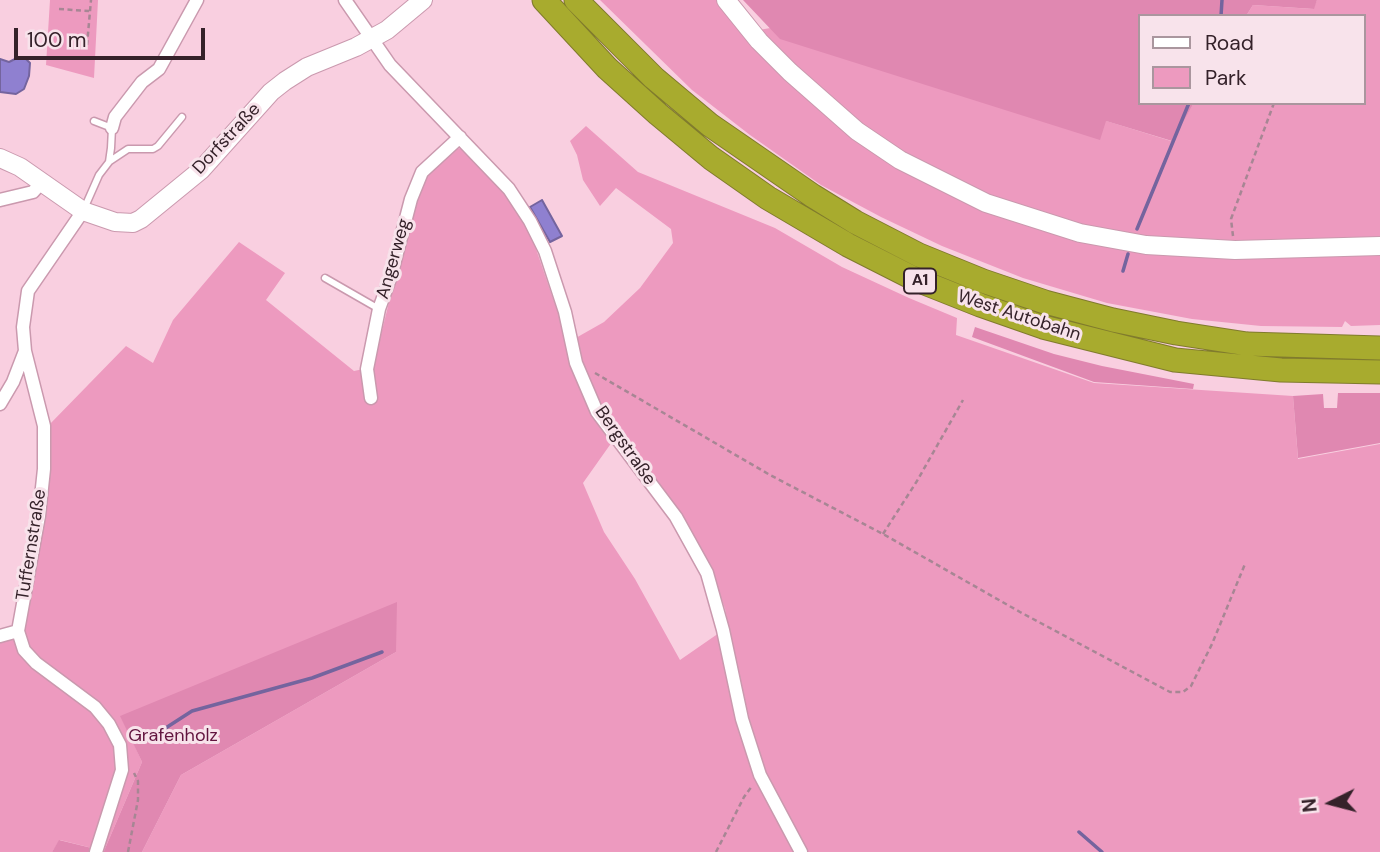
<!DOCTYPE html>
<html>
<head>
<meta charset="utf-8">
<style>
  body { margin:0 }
  #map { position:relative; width:1380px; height:852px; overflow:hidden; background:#f9cfe0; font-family:"DM Sans",sans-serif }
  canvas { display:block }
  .legend { position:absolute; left:1138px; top:14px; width:228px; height:91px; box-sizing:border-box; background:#f8e3eb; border:2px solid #aa969e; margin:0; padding:9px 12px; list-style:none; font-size:21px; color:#35222a }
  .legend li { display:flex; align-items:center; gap:14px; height:35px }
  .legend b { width:35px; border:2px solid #aa969e }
  .north { position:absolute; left:1296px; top:768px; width:70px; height:70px; -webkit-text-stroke:5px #f8e3eb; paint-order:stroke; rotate:264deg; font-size:19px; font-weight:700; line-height:28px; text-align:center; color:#35222a }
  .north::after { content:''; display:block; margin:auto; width:24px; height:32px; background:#35222a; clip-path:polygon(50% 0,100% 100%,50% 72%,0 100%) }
  .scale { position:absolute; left:14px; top:28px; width:191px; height:32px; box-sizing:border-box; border:4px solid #35222a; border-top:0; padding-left:9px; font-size:21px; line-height:24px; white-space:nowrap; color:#35222a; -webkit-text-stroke:5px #f8e3eb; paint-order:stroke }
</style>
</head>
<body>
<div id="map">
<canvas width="1380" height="852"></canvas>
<ul class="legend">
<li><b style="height:9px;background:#fff"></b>Road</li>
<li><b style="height:19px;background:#ed9abf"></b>Park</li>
</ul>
<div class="north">N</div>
<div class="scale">100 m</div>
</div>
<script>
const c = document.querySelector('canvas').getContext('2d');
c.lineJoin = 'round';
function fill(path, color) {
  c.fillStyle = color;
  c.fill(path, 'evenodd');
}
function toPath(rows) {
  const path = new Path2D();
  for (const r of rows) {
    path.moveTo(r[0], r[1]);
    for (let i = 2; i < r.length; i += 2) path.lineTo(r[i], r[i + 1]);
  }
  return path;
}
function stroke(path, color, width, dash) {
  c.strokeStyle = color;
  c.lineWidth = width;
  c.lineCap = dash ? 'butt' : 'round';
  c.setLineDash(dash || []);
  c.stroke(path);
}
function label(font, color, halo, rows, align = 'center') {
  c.font = font + ' "DM Sans",sans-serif';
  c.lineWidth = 6;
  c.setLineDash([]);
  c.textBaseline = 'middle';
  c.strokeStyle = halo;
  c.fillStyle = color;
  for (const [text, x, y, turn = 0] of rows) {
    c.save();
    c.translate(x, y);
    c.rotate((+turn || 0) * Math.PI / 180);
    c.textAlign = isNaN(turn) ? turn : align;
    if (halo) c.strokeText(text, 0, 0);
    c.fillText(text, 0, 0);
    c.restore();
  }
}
const green = toPath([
  [50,0,98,0,94,78,46,65],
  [600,0,718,0,759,30,793,24,1171,141,1194,103,1364,103,1364,16,1246,16,1253,5,1313,9,1317,0,1380,0,1380,325,1351,326,1345,321,1342,327,1261,326,1192,319,1107,303,1023,278,942,246,881,217,821,185,750,135,692,90],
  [586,126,638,172,775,228,842,267,909,298,957,318,956,335,1094,383,1293,396,1298,459,1380,444,1380,852,806,852,784,813,757,754,725,609,713,574,692,534,606,415,595,396,585,374,574,339,604,322,640,288,673,243,671,229,616,188,600,206,583,180,577,155,570,141],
  [463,148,507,197,522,219,534,243,558,313,576,380,612,442,583,483,604,532,635,579,680,660,719,633,749,758,766,800,795,852,142,852,181,775,396,652,121,716,142,762,104,851,60,840,52,852,0,852,0,642,12,639,26,617,45,518,50,467,49,425,126,346,153,363,173,320,239,242,285,273,266,300,354,371,373,367,414,201,428,173,452,149]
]);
const forest = toPath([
  [743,0,1317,0,1314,9,1253,5,1246,16,1140,16,1140,103,1194,103,1172,141,1106,121,1100,140,780,39],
  [975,327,1054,354,1102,366,1194,384,1193,389,1094,382,972,337],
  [1338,393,1380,393,1380,443,1298,458,1293,396,1323,394,1324,408,1337,408],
  [397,602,396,652,181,775,142,852,52,852,59,840,104,851,142,762,120,716]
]);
const water = toPath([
  [19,57,25,58,30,63,29,76,24,89,16,94,0,92,0,59,9,62,19,57],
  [542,200,562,236,550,242,530,207,542,200]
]);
const stream = toPath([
  [1221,16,1222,0],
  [1137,229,1189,103],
  [1123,271,1128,254],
  [144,742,192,711,312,678,382,652],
  [1079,832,1102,852]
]);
const path = toPath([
  [59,9,89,11],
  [87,45,91,0],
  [1233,236,1231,219,1274,103],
  [595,373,770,475,883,534,1020,612,1170,692,1183,692,1191,686,1212,644,1245,564],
  [883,534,917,481,963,400],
  [128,852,138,800,138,781,134,773],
  [716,852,744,797,752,786]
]);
const lane = toPath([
  [110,161,128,149,153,149,158,146,182,117],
  [84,209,99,175,109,162,111,148,112,128,94,121],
  [325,278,379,309]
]);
const street = toPath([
  [345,0,390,65,509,189,530,221,545,251,565,312,576,363,597,412,676,517,707,573,723,630,742,719,760,775,801,852],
  [112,128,115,117,142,82,159,69,197,0],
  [0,200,33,192,42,182],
  [83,211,28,291,23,327,25,351,44,426,44,469,39,516,18,631,24,650,36,663,95,707,109,724,120,745,122,770,96,852],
  [371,398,367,369,379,309,391,276,411,199,422,172,460,137],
  [0,404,13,382,25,351],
  [0,636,18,631]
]);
const secondary = toPath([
  [726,0,759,41,790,72,857,131,900,160,986,203,1080,233,1146,245,1235,250,1380,246],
  [0,158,20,167,83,211,115,222,133,223,141,219,201,170,271,92,285,81,307,67,356,47,387,30,423,0]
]);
const highway = toPath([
  [544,0,607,68,658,114,711,158,768,198,848,245,917,280,980,305,1043,327,1175,360,1281,370,1380,372],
  [576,0,654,78,710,125,813,196,855,222,919,255,983,281,1045,302,1113,320,1176,333,1247,344,1380,348]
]);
const shields = [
  [920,281,32]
];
const shieldNames = [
  ["A1",920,281]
];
const streetNames = [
  ["Dorfstraße",227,139,-47],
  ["Angerweg",394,259,-74],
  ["West Autobahn",1019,316,18],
  ["Bergstraße",625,446,55],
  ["Tuffernstraße",32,545,-81]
];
const parkNames = [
  ["Grafenholz",173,736]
];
fill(green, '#ed9abf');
fill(forest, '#e088b1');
fill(water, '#8f80d0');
stroke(water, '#74649e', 2);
stroke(stream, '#74649e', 3.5);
stroke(lane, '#ca99ae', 9);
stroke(street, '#ca99ae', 15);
stroke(secondary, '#ca99ae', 20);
stroke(highway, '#807b2d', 25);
stroke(path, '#a78694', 2.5, [5, 3.5]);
stroke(lane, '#fff', 6);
stroke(street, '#fff', 12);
stroke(secondary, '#fff', 18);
stroke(highway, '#a8ab2e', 23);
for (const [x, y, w] of shields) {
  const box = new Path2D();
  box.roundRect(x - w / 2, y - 12.5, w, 25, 5);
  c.fillStyle = '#f8e3eb';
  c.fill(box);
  stroke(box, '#35222a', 2);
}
label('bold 16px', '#35222a', null, shieldNames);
label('18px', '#35222a', '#f8e3eb', streetNames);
label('18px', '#62143f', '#f8e3eb', parkNames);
</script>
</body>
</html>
